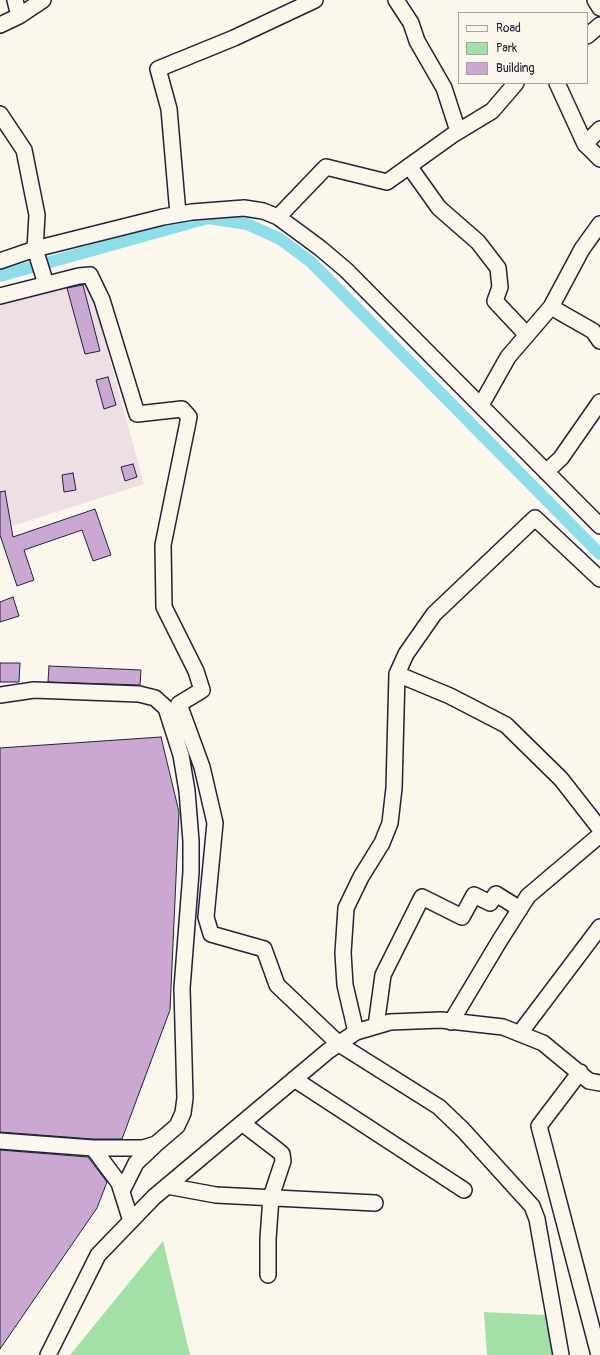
<!DOCTYPE html>
<html>
<head>
<meta charset="utf-8">
<style>
  body { margin:0 }
  #map { position:relative; width:600px; height:1355px; overflow:hidden; background:#fbf7ec; font-family:Pangolin,sans-serif }
  canvas { display:block }
  .legend { position:absolute; left:458px; top:12px; width:130px; height:72px; box-sizing:border-box; background:#fbf7ec; border:1px solid #a4a2a5; margin:0; padding:5px 7px; list-style:none; font-size:12px; color:#22223b }
  .legend li { display:flex; align-items:center; gap:8px; height:20px }
  .legend b { width:20px; border:1px solid #a4a2a5 }
</style>
</head>
<body>
<div id="map">
<canvas width="600" height="1355"></canvas>
<ul class="legend">
<li><b style="height:5px;background:#fbf7ec"></b>Road</li>
<li><b style="height:11px;background:#a2e0a8"></b>Park</li>
<li><b style="height:11px;background:#cba8d2"></b>Building</li>
</ul>
</div>
<script>
const c = document.querySelector('canvas').getContext('2d');
c.lineJoin = 'round';
function fill(path, color) {
  c.fillStyle = color;
  c.fill(path, 'evenodd');
}
function toPath(rows) {
  const path = new Path2D();
  for (const r of rows) {
    path.moveTo(r[0], r[1]);
    for (let i = 2; i < r.length; i += 2) path.lineTo(r[i], r[i + 1]);
  }
  return path;
}
function stroke(path, color, width, dash) {
  c.strokeStyle = color;
  c.lineWidth = width;
  c.lineCap = dash ? 'butt' : 'round';
  c.setLineDash(dash || []);
  c.stroke(path);
}
const built = toPath([
  [87,276,144,484,0,530,0,305]
]);
const green = toPath([
  [163,1241,190,1355,70,1355],
  [484,1312,546,1315,554,1355,487,1355]
]);
const canal = toPath([
  [0,276,208,218,247,224,280,239,311,262,600,554]
]);
const building = toPath([
  [83,285,100,351,85,354,67,288,83,285],
  [108,377,116,405,104,409,96,380,108,377],
  [133,464,137,477,125,481,121,467,133,464],
  [73,473,76,490,64,492,62,475,73,473],
  [5,491,13,537,95,509,111,555,93,561,82,530,24,550,34,580,17,586,0,535,0,492,5,491],
  [13,597,19,616,0,622,0,602,13,597],
  [0,663,20,663,19,682,0,682,0,663],
  [49,666,141,670,140,685,48,682,49,666],
  [161,737,179,812,170,1010,122,1139,93,1139,0,1132,0,748,161,737],
  [0,1150,88,1157,107,1182,97,1208,0,1349,0,1150]
]);
const minor = toPath([
  [15,0,19,16],
  [396,0,411,23,417,41,444,88,458,131],
  [595,0,600,8],
  [0,25,19,16,43,0],
  [587,36,600,25],
  [557,83,585,144],
  [0,114,24,150,37,215,35,249,46,284],
  [600,129,585,144,600,159],
  [409,166,439,208,478,242,498,268,500,287,495,301,527,335],
  [178,214,169,109,158,69,234,38,315,0],
  [278,217,326,167,387,182,454,134,492,111,516,83],
  [0,261,35,249,163,217,192,212,244,208,263,211,278,217,320,248,346,270,600,526],
  [0,296,79,276,90,275,102,300,137,414,182,409,189,417,163,545,164,607,196,671,202,690,179,704,202,767,215,823,206,917,211,934,264,949,277,985,339,1044,439,1107,463,1130,532,1206,537,1219,561,1355],
  [551,307,593,331,600,341],
  [481,405,508,357,551,307,582,249,600,224],
  [546,472,561,458,600,402],
  [397,674,450,696,506,725,561,779,600,829],
  [0,695,34,690,139,694,155,698,166,708,181,755,187,791,191,841,191,872,182,988,185,1098,183,1113,177,1126,156,1144,143,1148,93,1148],
  [451,1022,500,940,528,896,600,835],
  [376,1026,383,975,422,897,462,917,474,895,490,903,496,894,520,909],
  [356,1032,345,985,343,953,346,908,361,877,382,843,390,823,394,788,397,674,406,654,434,614,535,518,600,579],
  [520,1033,600,927],
  [580,1072,539,1126,599,1355],
  [294,1079,464,1190],
  [242,1123,276,1149,282,1154,283,1161,271,1197,268,1239,268,1275],
  [0,1141,93,1148,119,1183,131,1221],
  [167,1186,216,1195,375,1203],
  [122,1191,136,1163,155,1145],
  [48,1355,98,1255,154,1197,328,1051,356,1032,390,1022,441,1020,503,1027,543,1043,589,1081,600,1083]
]);
fill(built, '#eddfe4');
fill(green, '#a2e0a8');
stroke(canal, '#8edeea', 12);
fill(building, '#cba8d2');
stroke(building, '#22223b', 1);
stroke(minor, '#22223b', 18);
stroke(minor, '#fbf7ec', 15);
</script>
</body>
</html>
